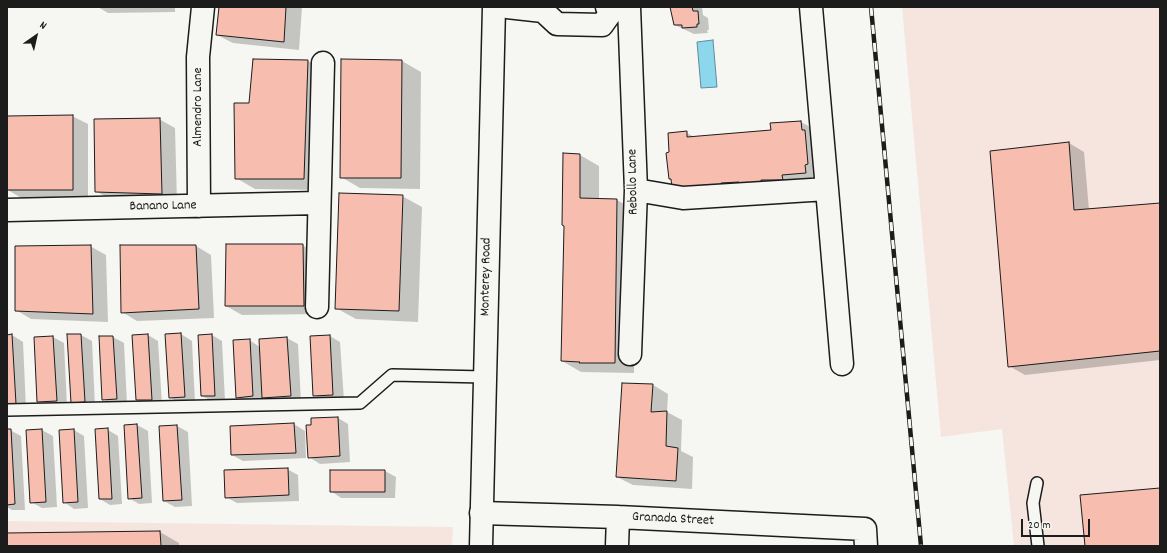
<!DOCTYPE html>
<html>
<head>
<meta charset="utf-8">
<style>
  body { margin:0 }
  #map { position:relative; width:1167px; height:553px; overflow:hidden; background:#f6f6f2; font-family:Dekko,sans-serif }
  canvas { display:block }
  .frame { position:absolute; inset:0; border:8px solid #1c1c1c; pointer-events:none }
  .north { position:absolute; left:16px; top:16px; width:40px; height:40px; -webkit-text-stroke:3px #f6f6f2; paint-order:stroke; rotate:34deg; font-size:11px; font-weight:700; line-height:16px; text-align:center; color:#1c1c1c }
  .north::after { content:''; display:block; margin:auto; width:14px; height:18px; background:#1c1c1c; clip-path:polygon(50% 0,100% 100%,50% 72%,0 100%) }
  .scale { position:absolute; left:1021px; top:519px; width:69px; height:18px; box-sizing:border-box; border:2px solid #1c1c1c; border-top:0; padding-left:5px; font-size:12px; line-height:14px; white-space:nowrap; color:#1c1c1c; -webkit-text-stroke:3px #f6f6f2; paint-order:stroke }
</style>
</head>
<body>
<div id="map">
<canvas width="1167" height="553"></canvas>
<div class="frame"></div>
<div class="north">N</div>
<div class="scale">20 m</div>
</div>
<script>
const c = document.querySelector('canvas').getContext('2d');
c.lineJoin = 'round';
function fill(path, color) {
  c.fillStyle = color;
  c.fill(path, 'evenodd');
}
function toPath(rows) {
  const path = new Path2D();
  for (const r of rows) {
    path.moveTo(r[0], r[1]);
    for (let i = 2; i < r.length; i += 2) path.lineTo(r[i], r[i + 1]);
  }
  return path;
}
function stroke(path, color, width, dash) {
  c.strokeStyle = color;
  c.lineWidth = width;
  c.lineCap = dash ? 'butt' : 'round';
  c.setLineDash(dash || []);
  c.stroke(path);
}
function label(font, color, halo, rows, align = 'center') {
  c.font = font + ' Dekko,sans-serif';
  c.lineWidth = 3.5;
  c.setLineDash([]);
  c.textBaseline = 'middle';
  c.strokeStyle = halo;
  c.fillStyle = color;
  for (const [text, x, y, turn = 0] of rows) {
    c.save();
    c.translate(x, y);
    c.rotate((+turn || 0) * Math.PI / 180);
    c.textAlign = isNaN(turn) ? turn : align;
    if (halo) c.strokeText(text, 0, 0);
    c.fillText(text, 0, 0);
    c.restore();
  }
}
const built = toPath([
  [902,7,1160,7,1160,546,1014,546,1002,429,941,437],
  [7,521,453,527,452,546,7,546]
]);
const water = toPath([
  [713,40,717,87,701,88,697,42,713,40]
]);
const shadow = toPath([
  [16,7,84,7,18,8],
  [98,7,175,7,175,12,108,13],
  [220,7,302,7,299,50,233,43,217,35],
  [671,7,702,7,703,15,708,18,709,30,707,30,708,33,694,34,675,25],
  [308,61,327,72,323,190,255,189,236,178,250,104],
  [402,61,421,72,420,189,360,188,341,177],
  [72,116,88,124,88,198,23,199,8,190,7,117],
  [159,119,175,128,177,202,111,200,96,191],
  [801,122,816,130,821,181,722,194,670,179,670,153,687,133,696,138,772,131],
  [1069,143,1084,152,1089,210,1160,204,1160,360,1025,375,1009,366],
  [564,154,580,155,599,166,599,199,617,200,636,211,634,373,581,372,562,361,565,225],
  [402,196,422,207,418,322,356,319,336,308],
  [302,245,318,254,319,314,242,315,226,306],
  [90,246,106,255,108,322,31,319,16,310],
  [196,246,211,255,214,318,137,321,122,312],
  [181,334,192,341,195,403,180,404,170,397],
  [12,335,23,342,26,409,7,407,7,336],
  [81,335,92,341,95,408,83,408,72,402],
  [148,335,158,341,162,405,147,406,137,400],
  [212,335,222,341,225,401,213,402,202,396],
  [330,336,340,342,344,401,325,402,314,395],
  [53,337,64,343,67,407,49,407,38,401],
  [100,337,113,337,124,343,127,405,114,405,103,399],
  [287,338,298,344,301,402,273,403,263,397,263,402,248,403,237,397,249,340,260,347],
  [622,384,653,385,668,394,667,412,682,420,681,451,693,457,692,489,633,485,617,477],
  [338,418,348,424,350,462,320,464,309,457,312,426],
  [294,424,305,431,306,458,243,461,232,455],
  [137,425,148,431,152,503,139,504,129,498],
  [177,426,188,432,192,506,175,507,164,501],
  [7,430,10,430,21,436,25,510,12,510,7,507],
  [42,430,53,436,57,507,42,508,31,502,27,431],
  [74,430,84,436,88,508,74,509,64,502],
  [108,430,118,436,122,504,110,505,100,499],
  [287,469,298,475,299,501,237,503,226,497],
  [385,471,396,477,395,498,341,498,331,491],
  [160,532,179,543,179,546,7,546,7,534]
]);
const building = toPath([
  [219,7,286,7,284,42,216,35,219,7],
  [670,7,692,7,693,11,698,11,699,24,697,24,697,27,682,28,682,25,674,25,670,7],
  [253,59,308,60,304,179,235,179,234,103,249,103,253,59],
  [341,59,402,60,401,178,340,178,341,59],
  [73,115,73,190,7,190,7,116,73,115],
  [160,118,162,194,95,192,94,119,160,118],
  [801,121,802,130,805,130,808,164,805,165,806,173,782,175,783,180,761,180,761,182,740,184,739,182,721,183,721,185,706,186,706,185,672,189,671,179,669,179,666,153,669,152,668,133,687,131,687,137,771,130,770,123,801,121],
  [1069,142,1074,210,1160,203,1160,351,1008,367,990,151,1069,142],
  [563,153,580,154,580,198,617,199,615,363,579,363,580,362,561,361,564,226,562,225,563,153],
  [339,193,403,195,399,311,335,309,339,193],
  [226,244,303,244,304,306,225,306,226,244],
  [91,245,93,314,15,311,15,246,91,245],
  [120,245,196,245,199,309,121,313,120,245],
  [181,333,185,397,169,398,165,334,181,333],
  [12,334,16,404,7,404,7,335,12,334],
  [67,334,81,334,85,402,71,403,67,334],
  [148,334,152,400,136,400,132,335,148,334],
  [212,334,215,396,201,396,198,335,212,334],
  [330,335,333,395,313,396,310,336,330,335],
  [53,336,57,401,37,402,34,337,53,336],
  [99,336,113,336,117,399,102,400,99,336],
  [287,337,291,396,262,398,259,339,287,337],
  [250,339,253,396,236,398,233,340,250,339],
  [622,383,653,384,651,412,667,411,666,446,678,448,676,481,616,477,622,383],
  [338,417,340,456,308,458,306,425,311,425,311,418,338,417],
  [294,423,296,453,231,455,230,426,294,423],
  [137,424,142,498,128,499,124,425,137,424],
  [177,425,182,500,163,501,159,426,177,425],
  [108,428,112,499,99,499,95,429,108,428],
  [7,429,11,429,15,504,7,505,7,429],
  [42,429,46,502,30,503,26,430,42,429],
  [74,429,78,502,63,503,59,430,74,429],
  [288,468,289,495,225,498,224,470,288,468],
  [330,470,385,470,385,492,330,492,330,470],
  [1160,488,1160,546,1085,546,1080,495,1160,488],
  [160,531,161,546,7,546,7,533,160,531]
]);
const lane = toPath([
  [7,410,360,403,392,375,485,377],
  [1037,483,1033,503,1038,546]
]);
const street = toPath([
  [507,7,543,11,557,24,602,25,612,11,607,7],
  [629,7,636,190,630,354],
  [811,7,827,189],
  [636,190,683,198,827,189,842,364],
  [199,206,198,57,203,7],
  [7,210,318,203],
  [317,307,323,63],
  [481,513,618,517,865,529,866,546],
  [617,546,618,517]
]);
const secondary = toPath([
  [481,546,494,7]
]);
const rail = toPath([
  [871,7,921,546]
]);
const streetNames = [
  ["Almendro Lane",199,107,-90],
  ["Rebollo Lane",634,182,-91],
  ["Banano Lane",163,207,-1],
  ["Monterey Road",487,277,-89],
  ["Granada Street",673,520,3]
];
fill(built, '#f6e5de');
fill(water, '#8cd7ec');
stroke(water, '#5f8c99', 1);
fill(shadow, '#0003');
fill(building, '#f7bdaf');
stroke(building, '#1c1c1c', 1);
stroke(lane, '#1c1c1c', 14);
stroke(street, '#1c1c1c', 25);
stroke(secondary, '#1c1c1c', 25);
stroke(lane, '#f6f6f2', 11);
stroke(street, '#f6f6f2', 22);
stroke(secondary, '#f6f6f2', 22);
stroke(rail, '#1c1c1c', 4.5);
stroke(rail, '#f6f6f2', 3, [9]);
label('14px', '#1c1c1c', '#f6f6f2', streetNames);
</script>
</body>
</html>
